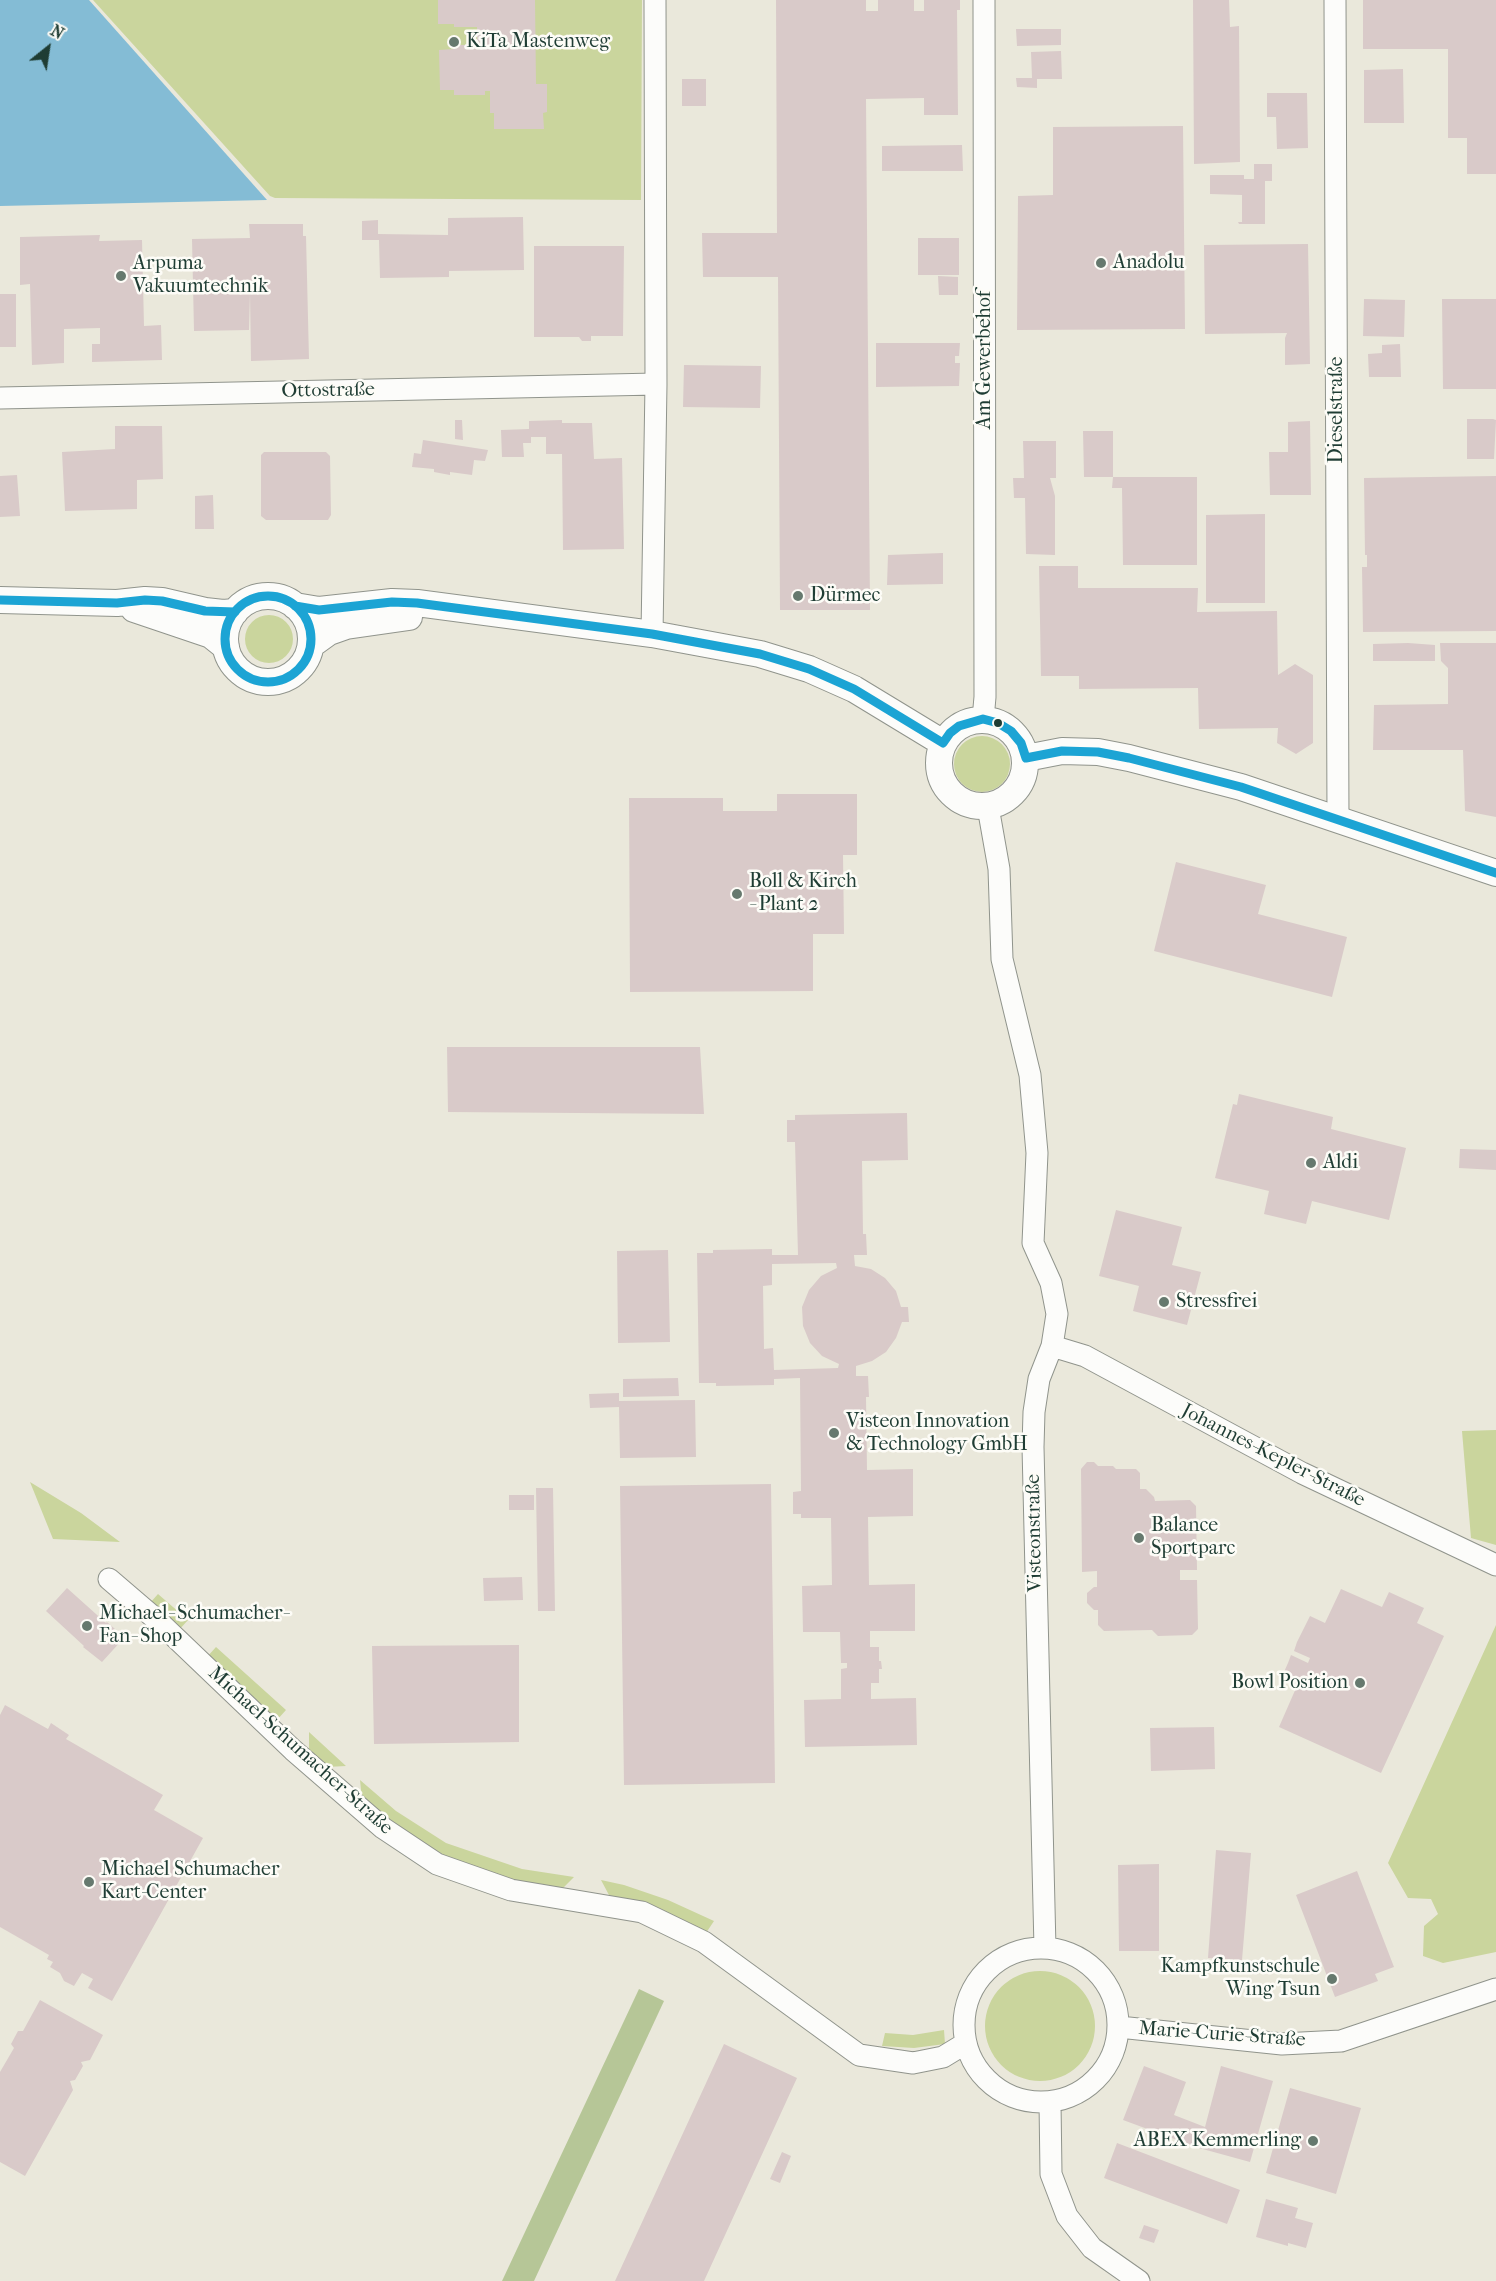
<!DOCTYPE html>
<html>
<head>
<meta charset="utf-8">
<style>
  body { margin:0 }
  #map { position:relative; width:1496px; height:2281px; overflow:hidden; background:#eae8db; font-family:"IM FELL French Canon",serif }
  canvas { display:block }
  .north { position:absolute; left:18px; top:18px; width:60px; height:60px; -webkit-text-stroke:4px #fdfcf7; paint-order:stroke; rotate:30deg; font-size:16px; font-weight:700; line-height:24px; text-align:center; color:#1f3d34 }
  .north::after { content:''; display:block; margin:auto; width:21px; height:27px; background:#1f3d34; clip-path:polygon(50% 0,100% 100%,50% 72%,0 100%) }
</style>
</head>
<body>
<div id="map">
<canvas width="1496" height="2281"></canvas>
<div class="north">N</div>
</div>
<script>
const c = document.querySelector('canvas').getContext('2d');
c.lineJoin = 'round';
function fill(path, color) {
  c.fillStyle = color;
  c.fill(path, 'evenodd');
}
function toPath(rows) {
  const path = new Path2D();
  for (const r of rows) {
    if (r.length === 3) {
      path.moveTo(r[0] + r[2], r[1]);
      path.arc(r[0], r[1], r[2], 0, 2 * Math.PI);
      continue;
    }
    path.moveTo(r[0], r[1]);
    for (let i = 2; i < r.length; i += 2) path.lineTo(r[i], r[i + 1]);
  }
  return path;
}
function stroke(path, color, width, dash) {
  c.strokeStyle = color;
  c.lineWidth = width;
  c.lineCap = dash ? 'butt' : 'round';
  c.setLineDash(dash || []);
  c.stroke(path);
}
function label(font, color, halo, rows, align = 'center') {
  c.font = font + ' "IM FELL French Canon",serif';
  c.lineWidth = 5;
  c.setLineDash([]);
  c.textBaseline = 'middle';
  c.strokeStyle = halo;
  c.fillStyle = color;
  for (const [text, x, y, turn = 0] of rows) {
    c.save();
    c.translate(x, y);
    c.rotate((+turn || 0) * Math.PI / 180);
    c.textAlign = isNaN(turn) ? turn : align;
    if (halo) c.strokeText(text, 0, 0);
    c.fillText(text, 0, 0);
    c.restore();
  }
}
const green = toPath([
  [93,0,642,0,641,200,275,198,270,196],
  [269,639,24],
  [982,764,28],
  [1496,1430,1496,1545,1471,1538,1462,1431],
  [30,1482,81,1513,120,1542,53,1539],
  [158,1594,188,1620,179,1630,150,1603],
  [1496,1625,1496,1952,1443,1963,1423,1956,1424,1926,1438,1914,1431,1899,1408,1898,1388,1863],
  [216,1647,286,1710,277,1720,207,1657],
  [309,1732,346,1766,327,1767,309,1752],
  [360,1780,396,1811,446,1843,522,1869,574,1877,562,1889,517,1882,459,1864,396,1827,362,1799],
  [601,1880,624,1885,668,1900,714,1921,706,1933,610,1897],
  [1040,2026,55],
  [944,2030,945,2044,914,2048,882,2046,885,2033,913,2035]
]);
const forest = toPath([
  [639,1989,664,2001,534,2281,502,2281]
]);
const water = toPath([
  [0,0,89,0,267,200,0,206]
]);
const building = toPath([
  [438,0,535,0,536,84,547,84,547,112,543,113,544,129,494,129,494,113,490,113,490,91,485,91,485,95,454,95,454,90,440,90,439,50,454,49,454,45,477,45,477,27,454,27,454,24,438,24],
  [776,0,866,0,866,11,878,11,878,0,914,0,914,11,924,11,924,0,960,0,960,10,957,10,958,115,924,115,924,98,866,99,870,610,780,610,778,277,703,277,702,233,777,233],
  [1193,0,1229,0,1230,27,1239,26,1240,162,1194,164],
  [1363,0,1496,0,1496,174,1467,174,1467,138,1448,138,1448,49,1363,49],
  [1016,29,1061,29,1061,45,1017,46],
  [1061,51,1062,79,1037,79,1037,88,1017,87,1016,78,1032,78,1031,52],
  [1403,69,1404,123,1364,123,1364,70],
  [682,79,706,79,706,106,682,106],
  [1267,93,1307,93,1308,148,1277,149,1276,117,1267,117],
  [1183,126,1185,329,1017,330,1018,196,1053,195,1053,127],
  [962,145,963,171,882,171,882,146],
  [1254,164,1272,164,1272,181,1265,181,1265,224,1239,224,1238,222,1242,222,1242,195,1210,194,1210,175,1244,175,1244,179,1254,179],
  [523,217,524,270,449,271,449,277,380,278,379,240,362,240,362,221,378,220,378,234,448,235,448,218],
  [249,224,303,224,303,236,306,236,309,359,251,361,250,293,249,330,194,331,192,239,250,238],
  [100,235,99,241,142,240,144,326,161,325,162,360,92,362,92,344,100,344,100,328,64,329,64,363,32,365,30,284,20,285,20,237],
  [918,238,959,238,959,275,918,275],
  [1308,244,1310,364,1285,365,1285,338,1287,333,1205,334,1204,245],
  [534,246,624,246,623,336,591,336,591,341,582,341,579,337,534,337],
  [938,276,958,277,958,295,939,295],
  [0,294,16,294,16,347,0,347],
  [1364,299,1405,300,1404,337,1363,336],
  [1442,299,1496,299,1496,389,1443,389],
  [876,343,960,343,959,356,955,356,955,363,960,363,959,386,876,387],
  [1400,344,1401,377,1369,377,1368,354,1382,353,1382,345],
  [684,365,761,366,760,408,683,407],
  [1467,419,1493,419,1496,420,1494,459,1467,459],
  [455,420,462,420,463,440,455,439],
  [562,420,562,423,592,423,594,459,622,458,624,549,563,550,562,454,546,454,546,437,531,437,531,443,523,443,524,457,502,457,501,430,529,429,529,421],
  [1310,421,1311,495,1270,495,1269,452,1288,452,1288,422],
  [115,426,162,426,163,479,137,480,137,509,65,511,62,452,115,449],
  [1083,431,1113,431,1113,477,1084,477],
  [423,440,488,450,485,461,474,460,472,475,450,472,450,475,434,472,434,469,412,467,414,453,421,454],
  [1023,441,1056,441,1056,478,1050,478,1055,496,1055,555,1026,554,1025,498,1014,498,1013,478,1024,478],
  [264,452,326,452,330,456,331,515,328,520,266,520,261,516,261,455],
  [17,475,20,516,0,517,0,476],
  [1496,476,1496,631,1363,632,1362,567,1367,567,1367,555,1365,555,1364,478],
  [1113,477,1197,477,1197,565,1123,565,1122,488,1112,488],
  [213,495,214,529,195,529,195,496],
  [1265,514,1265,603,1206,603,1206,515],
  [943,553,943,584,887,585,888,555],
  [1039,566,1078,566,1078,588,1198,588,1197,612,1277,611,1278,675,1295,664,1313,675,1313,743,1296,754,1277,743,1278,728,1199,729,1198,688,1079,689,1079,676,1041,676],
  [1408,643,1435,645,1435,661,1373,661,1373,644],
  [1440,643,1496,643,1496,817,1465,811,1463,750,1373,750,1374,705,1448,704,1448,668,1441,661],
  [777,794,857,794,857,855,843,855,844,934,813,934,813,991,630,992,629,798,723,798,723,811,777,811],
  [1176,862,1266,885,1258,914,1347,937,1332,997,1154,951],
  [447,1047,700,1047,704,1114,448,1112],
  [1239,1094,1333,1117,1331,1129,1406,1148,1389,1220,1312,1201,1306,1224,1264,1214,1269,1191,1215,1178,1233,1104,1237,1105],
  [907,1113,908,1160,862,1161,863,1234,866,1234,867,1255,854,1255,855,1266,871,1269,885,1278,896,1291,901,1307,908,1307,909,1322,902,1322,896,1338,886,1352,872,1361,856,1366,856,1376,868,1376,869,1397,866,1397,867,1470,913,1469,913,1516,868,1517,869,1585,915,1584,915,1631,870,1631,870,1647,879,1647,879,1661,881,1661,882,1669,879,1669,879,1683,871,1683,871,1699,916,1698,917,1745,805,1747,804,1700,841,1699,841,1669,847,1668,847,1663,841,1663,840,1632,803,1632,802,1586,832,1585,831,1518,801,1518,801,1514,793,1514,793,1492,801,1491,800,1378,774,1379,774,1385,716,1386,716,1383,699,1383,697,1253,713,1253,713,1250,772,1249,772,1255,798,1255,795,1142,787,1142,787,1120,795,1120,795,1115],
  [836,1263,837,1268,821,1276,809,1290,802,1307,803,1326,810,1343,822,1356,839,1364,838,1368,774,1370,773,1348,764,1349,763,1286,772,1285,772,1264],
  [1460,1149,1496,1150,1496,1170,1459,1168],
  [1116,1210,1182,1227,1172,1265,1201,1272,1187,1325,1133,1311,1139,1286,1099,1276],
  [668,1250,670,1342,618,1343,617,1251],
  [678,1378,679,1396,623,1397,623,1379],
  [619,1393,619,1401,695,1400,696,1457,620,1458,619,1407,590,1408,589,1394],
  [1087,1462,1094,1462,1098,1466,1113,1466,1116,1469,1136,1469,1140,1473,1140,1489,1146,1489,1154,1497,1155,1501,1190,1500,1196,1506,1197,1570,1180,1570,1180,1580,1197,1580,1198,1629,1192,1635,1158,1636,1152,1630,1104,1631,1098,1625,1098,1610,1094,1610,1087,1603,1087,1593,1094,1587,1097,1587,1097,1571,1082,1572,1081,1469],
  [771,1484,775,1783,624,1785,620,1486],
  [536,1488,553,1488,555,1611,538,1611],
  [509,1495,534,1495,534,1510,509,1510],
  [522,1577,523,1600,484,1601,483,1578],
  [67,1588,106,1623,107,1622,115,1629,113,1630,123,1639,102,1662,83,1647,84,1646,46,1611],
  [1341,1589,1382,1607,1389,1592,1424,1608,1417,1623,1444,1636,1381,1773,1279,1727,1300,1679,1284,1672,1288,1663,1291,1655,1308,1663,1310,1658,1294,1651,1297,1642,1310,1616,1325,1623],
  [519,1645,519,1742,374,1744,372,1646],
  [5,1705,48,1729,51,1723,69,1735,66,1739,163,1795,154,1810,203,1838,112,2001,88,1988,93,1979,82,1973,74,1986,64,1981,60,1973,50,1967,53,1962,47,1959,49,1955,0,1927,0,1715],
  [1214,1727,1215,1769,1151,1771,1150,1728],
  [1216,1850,1251,1853,1242,1960,1208,1958],
  [1159,1864,1159,1951,1119,1951,1118,1865],
  [1357,1871,1394,1967,1375,1974,1378,1981,1335,1997,1296,1895],
  [40,2000,103,2035,90,2060,81,2062,83,2066,75,2080,70,2081,73,2090,25,2176,0,2162,0,2072,14,2048,11,2044,18,2031,23,2031],
  [724,2044,797,2078,704,2281,615,2281],
  [1144,2066,1186,2082,1174,2115,1205,2127,1221,2066,1273,2081,1250,2162,1199,2148,1123,2120],
  [1290,2088,1361,2108,1336,2194,1266,2173],
  [1117,2143,1240,2190,1227,2224,1104,2178],
  [782,2152,791,2156,780,2183,770,2179],
  [1266,2199,1298,2208,1295,2218,1313,2223,1306,2248,1288,2243,1288,2246,1256,2237],
  [1144,2225,1159,2230,1154,2243,1139,2238]
]);
const minor = toPath([
  [1335,0,1338,819],
  [0,398,656,384],
  [652,634,656,384,655,0],
  [983,719,985,697,984,0],
  [988,807,999,869,1002,959,1030,1075,1037,1153,1033,1243,1051,1283,1057,1314,1052,1346,1039,1379,1034,1412,1033,1447,1045,1948],
  [1052,1346,1085,1356,1302,1473,1496,1565],
  [109,1579,158,1621,293,1750,383,1828,437,1864,511,1890,642,1912,704,1942,859,2055,913,2063,943,2057,966,2043],
  [1041,2025,77],
  [1119,2027,1282,2044,1341,2041,1496,1989],
  [1050,2102,1051,2174,1067,2216,1092,2248,1139,2281]
]);
const tertiary = toPath([
  [268,639,43],
  [0,600,117,603,145,600,162,601,205,611,223,613,235,612],
  [295,606,319,610,392,602,417,603,652,634,760,654,809,669,854,689,943,743],
  [134,609,211,635,226,647],
  [311,645,329,632,346,626,409,617],
  [982,763,43],
  [1026,758,1062,751,1098,752,1129,758,1241,787,1496,873]
]);
const bus1 = toPath([
  [268,639,43],
  [0,600,117,603,145,600,162,601,205,611,235,612],
  [295,606,319,610,392,602,417,603,652,634,760,654,809,669,854,689,943,743,950,733,959,726,983,719,998,723,1011,731,1021,743,1026,758,1062,751,1098,752,1129,758,1241,787,1496,873]
]);
const markers = [
  [454,42,6,"#66796e"],
  [1101,263,6,"#66796e"],
  [121,276,6,"#66796e"],
  [798,596,6,"#66796e"],
  [998,723,5,"#1f3d34"],
  [737,894,6,"#66796e"],
  [1311,1163,6,"#66796e"],
  [1164,1302,6,"#66796e"],
  [834,1433,6,"#66796e"],
  [1139,1538,6,"#66796e"],
  [87,1626,6,"#66796e"],
  [1360,1683,6,"#66796e"],
  [89,1882,6,"#66796e"],
  [1332,1979,6,"#66796e"],
  [1313,2141,6,"#66796e"]
];
const poiNames = [
  ["KiTa Mastenweg",466,42],
  ["Anadolu",1113,263],
  ["Arpuma",133,264],
  ["Vakuumtechnik",133,287],
  ["Dürmec",810,596],
  ["Boll & Kirch",749,882],
  ["- Plant 2",749,905],
  ["Aldi",1323,1163],
  ["Stressfrei",1176,1302],
  ["Visteon Innovation",846,1422],
  ["& Technology GmbH",846,1445],
  ["Balance",1151,1526],
  ["Sportparc",1151,1549],
  ["Michael- Schumacher-",99,1614],
  ["Fan- Shop",99,1637],
  ["Bowl Position",1348,1683,"right"],
  ["Michael Schumacher",101,1870],
  ["Kart-Center",101,1893],
  ["Kampfkunstschule",1320,1967,"right"],
  ["Wing Tsun",1320,1990,"right"],
  ["ABEX Kemmerling",1301,2141,"right"]
];
const streetNames = [
  ["Am Gewerbehof",985,360,-90],
  ["Ottostraße",328,391,-1],
  ["Dieselstraße",1337,410,-90],
  ["Johannes-Kepler-Straße",1273,1456,27],
  ["Visteonstraße",1035,1533,-91],
  ["Michael-Schumacher-Straße",300,1751,42],
  ["Marie-Curie-Straße",1222,2035,4]
];
fill(green, '#cad59d');
fill(forest, '#b6c697');
fill(water, '#84bcd5');
fill(building, '#d9cac9');
stroke(minor, '#90948c', 23);
stroke(tertiary, '#90948c', 28);
stroke(minor, '#fcfcfa', 21);
stroke(tertiary, '#fcfcfa', 26);
stroke(bus1, '#1ca4d4', 9);
for (const [x, y, r, color] of markers) {
  const dot = new Path2D();
  dot.arc(x, y, r, 0, 2 * Math.PI);
  c.fillStyle = color;
  c.fill(dot);
  stroke(dot, '#fdfcf7', 2);
}
label('20px', '#1f3d34', '#fdfcf7', poiNames, 'left');
label('20px', '#1f3d34', '#fdfcf7', streetNames);
</script>
</body>
</html>
